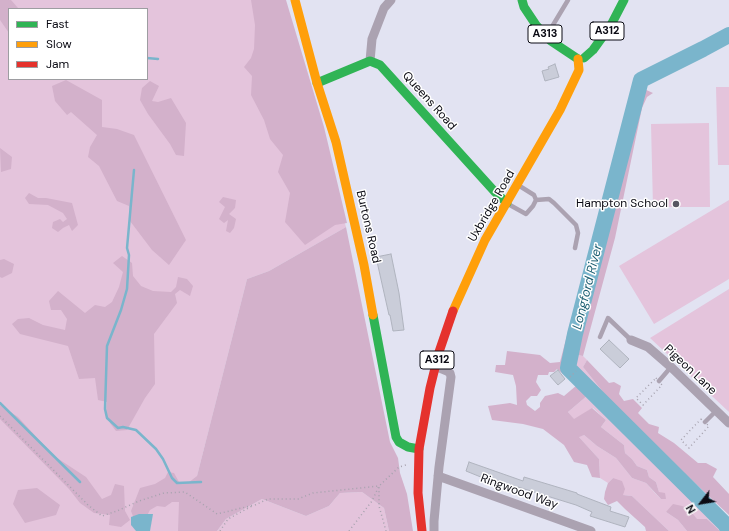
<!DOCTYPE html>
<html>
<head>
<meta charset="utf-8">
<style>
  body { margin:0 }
  #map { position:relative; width:729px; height:531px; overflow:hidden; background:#e2e3f2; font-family:"DM Sans",sans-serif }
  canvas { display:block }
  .legend { position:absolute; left:8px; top:8px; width:140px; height:72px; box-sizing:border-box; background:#fff; border:1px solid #9d9da1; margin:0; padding:5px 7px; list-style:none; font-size:12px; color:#0b0b14 }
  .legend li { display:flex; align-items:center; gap:8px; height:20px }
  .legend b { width:20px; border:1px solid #9d9da1 }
  .north { position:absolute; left:681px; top:483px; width:40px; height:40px; -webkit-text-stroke:3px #fff; paint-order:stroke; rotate:239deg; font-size:11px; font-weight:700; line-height:16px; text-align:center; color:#0b0b14 }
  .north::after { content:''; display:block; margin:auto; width:14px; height:18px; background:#0b0b14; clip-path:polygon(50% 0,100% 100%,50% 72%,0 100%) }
</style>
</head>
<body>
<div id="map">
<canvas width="729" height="531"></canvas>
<ul class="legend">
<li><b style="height:5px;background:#30b455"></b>Fast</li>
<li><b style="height:5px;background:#ff9f0a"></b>Slow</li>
<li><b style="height:5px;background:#e5322d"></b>Jam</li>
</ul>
<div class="north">N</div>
</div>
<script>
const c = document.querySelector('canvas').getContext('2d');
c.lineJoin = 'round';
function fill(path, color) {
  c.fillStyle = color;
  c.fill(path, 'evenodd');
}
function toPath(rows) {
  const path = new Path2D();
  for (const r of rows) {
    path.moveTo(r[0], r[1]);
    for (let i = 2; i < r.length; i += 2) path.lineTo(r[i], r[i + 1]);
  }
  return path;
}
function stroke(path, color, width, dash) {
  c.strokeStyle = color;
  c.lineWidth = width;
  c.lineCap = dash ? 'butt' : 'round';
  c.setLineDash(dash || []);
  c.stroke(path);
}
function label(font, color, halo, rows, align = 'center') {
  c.font = font + ' "DM Sans",sans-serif';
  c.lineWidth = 3;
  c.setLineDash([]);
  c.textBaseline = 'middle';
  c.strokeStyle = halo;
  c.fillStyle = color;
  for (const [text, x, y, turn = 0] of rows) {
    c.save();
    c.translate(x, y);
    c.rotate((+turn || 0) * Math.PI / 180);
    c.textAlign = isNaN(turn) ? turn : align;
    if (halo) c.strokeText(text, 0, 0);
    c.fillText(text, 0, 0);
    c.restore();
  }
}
const green = toPath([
  [0,0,279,0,346,227,269,271,247,279,194,488,201,531,0,531],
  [9,9,147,9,147,79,9,79],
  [716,87,729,87,729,165,718,165],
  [709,123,710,207,653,207,651,124],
  [729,200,729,279,654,324,619,266],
  [729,289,729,412,650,338],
  [573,354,583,356,587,360,583,367,619,412,571,367],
  [588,395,595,404,721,524,725,531,720,531,707,519,697,520,689,509,666,512,678,520,687,531,669,531,632,496,623,495,613,478,608,483,600,478,599,459,578,436,584,435,597,446,616,458,632,478,646,483,654,492,661,499,666,499,659,492,656,482,649,477,647,470,637,466,632,459,625,453,624,445,601,427,606,420,593,408,574,420,568,412],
  [362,492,384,508,389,531,217,531,226,519,262,499,306,516,329,506,340,493]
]);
const forest = toPath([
  [0,0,11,0,18,8,18,9,9,9,9,33,0,20],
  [251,0,286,0,324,127,347,223,335,225,305,245,285,222,290,193,278,172,283,155,270,139,264,120,251,95,252,76,244,67,251,58,254,49,255,25],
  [66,80,102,100,102,127,117,129,134,135,186,240,169,265,152,250,130,221,129,206,117,201,99,166,88,157,90,147,97,135,71,112,67,115,55,101,52,86],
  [150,81,159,86,152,101,158,102,171,98,186,123,184,156,176,155,170,144,148,114,140,100,142,88],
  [633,84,653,93,647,97,642,108,615,238,583,356,568,353,566,371,563,374,557,369,554,372,549,372,548,375,538,375,536,382,541,390,537,396,531,396,526,401,527,405,535,411,540,407,540,403,545,396,558,393,564,396,577,385,588,395,568,412,574,419,592,408,606,420,601,427,624,445,625,453,632,459,637,466,647,470,649,477,656,482,659,492,665,493,666,499,661,499,646,483,632,478,616,458,597,446,584,435,579,437,599,459,600,478,592,477,587,465,574,462,564,445,543,429,523,424,492,420,488,406,510,403,517,405,516,386,513,375,495,372,496,365,505,365,507,351,540,355,550,363,560,362],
  [0,148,12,157,11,169,1,172],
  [29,193,38,198,46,198,72,203,78,225,72,231,69,225,63,228,58,232,52,228,53,222,60,219,63,222,67,219,63,213,48,205,29,204,25,198],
  [223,197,236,200,235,208,229,214,236,219,234,228,230,233,226,231,228,220,224,223,219,219,225,207,219,202],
  [346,227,390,442,398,458,400,473,407,494,413,531,389,531,384,508,362,492,340,493,329,506,306,516,262,499,226,519,217,531,178,531,179,502,172,502,165,507,157,506,150,510,144,521,134,519,131,511,140,488,155,484,165,478,168,472,174,473,179,482,188,483,197,476,247,279,269,271],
  [122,256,132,263,133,276,141,286,153,291,171,292,176,287,178,277,187,279,193,286,190,296,180,290,175,294,177,303,154,334,155,384,145,398,127,430,116,431,110,423,106,414,107,402,98,400,95,378,79,379,68,346,20,334,12,324,18,319,29,318,43,325,65,330,67,319,61,310,51,310,49,301,58,291,85,313,95,305,105,307,112,302,119,287,123,272,113,263],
  [4,259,14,264,12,273,2,278,0,277,0,260],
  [587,360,609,383,614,382,621,386,619,394,624,401,633,399,642,408,638,413,649,424,659,427,658,433,674,443,698,463,706,463,717,469,713,477,729,494,729,515,619,412,583,367],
  [0,405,18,417,54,456,86,477,102,499,111,495,115,484,124,486,125,511,130,520,121,527,109,525,110,515,94,513,80,503,69,489,0,419],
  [613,478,622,481,625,489,623,495,632,496,669,531,646,531,645,527,625,509,617,501,608,505,604,499,605,492,608,483],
  [37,488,60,505,56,515,25,523,13,504,18,490],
  [673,504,682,506,689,509,697,519,707,519,720,531,687,531,678,520,666,512]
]);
const water = toPath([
  [139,514,153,514,150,531,136,531,131,525,131,517]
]);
const stream = toPath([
  [147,58,158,59],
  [134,170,127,248,129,255,127,289,121,310,107,346,105,409,107,418,118,428,123,427,136,430,156,449,163,459,172,478,177,483,201,482],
  [0,403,80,482]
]);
const river = toPath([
  [729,35,703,49,641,80,575,334,568,368,725,524,729,531]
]);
const building = toPath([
  [555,64,559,77,545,81,542,71,549,69,548,67,555,64],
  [391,254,399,293,404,330,393,331,390,315,389,315,376,257,391,254],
  [609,340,629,359,620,368,600,349,609,340],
  [558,370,565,379,558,385,550,376,558,370],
  [469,462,523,481,524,477,577,493,577,494,611,507,610,511,629,517,625,527,590,516,592,512,576,505,518,487,517,489,499,482,498,484,466,471,469,462]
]);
const path = toPath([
  [570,377,576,371],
  [656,378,662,385,643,405,636,398,656,378],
  [0,416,88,505,102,516,117,511,139,501,164,493,185,492,217,514,254,505],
  [701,419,709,426,689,448,681,440,701,419],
  [255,505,268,499,298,499,313,493,379,486,379,506,386,531],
  [220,531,228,519,252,506],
  [349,531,372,501,379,486,399,467,406,465]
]);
const lane = toPath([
  [547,35,568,0],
  [518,185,534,195,536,200],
  [536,200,549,199,554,203,576,225,578,233,575,248],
  [508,204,526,214,533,206,536,200],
  [600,337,608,318,631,340],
  [659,381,671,367],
  [705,422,716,411]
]);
const street = toPath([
  [370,61,372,39,384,8,391,0],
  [631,340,648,347,671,367,729,423],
  [438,476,591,531],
  [434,531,434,521,439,467,451,377,450,373,447,371,435,366]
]);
const fast = toPath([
  [522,0,524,7,536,25,546,36,551,41,578,59],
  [584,58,593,50,611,25,624,0],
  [317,83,370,61,380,65,495,192,507,203],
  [373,315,396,437,399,442,408,447,419,449]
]);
const slow = toPath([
  [295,0,317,83,336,142,364,265,373,315],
  [453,311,485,240,560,110,579,70,578,59]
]);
const jam = toPath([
  [422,531,418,493,419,449,430,388,439,352,453,311]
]);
const markers = [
  [676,204,4,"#565762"]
];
const shields = [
  [607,31,34],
  [545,34,34],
  [437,360,34]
];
const shieldNames = [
  ["A312",607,31],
  ["A313",545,34],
  ["A312",437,360]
];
const streetNames = [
  ["Queens Road",429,101,48],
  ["Uxbridge Road",492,206,-60],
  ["Burtons Road",368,227,77],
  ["Pigeon Lane",690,370,43],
  ["Ringwood Way",519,492,20]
];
const poiNames = [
  ["Hampton School",668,204]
];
const waterNames = [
  ["Longford River",588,287,-76]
];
fill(green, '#e4c4dc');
fill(forest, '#d3b1cb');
fill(water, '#7ab5cc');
stroke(stream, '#7ab5cc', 2.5);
stroke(river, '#7ab5cc', 16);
fill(building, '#cacdd9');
stroke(building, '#afb3be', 1);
stroke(path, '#a6a2ae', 1.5, [1, 3]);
stroke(lane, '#aba2b1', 4.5);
stroke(street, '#aba2b1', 9);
stroke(fast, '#30b455', 9);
stroke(slow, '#ff9f0a', 9);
stroke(jam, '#e5322d', 9);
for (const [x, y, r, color] of markers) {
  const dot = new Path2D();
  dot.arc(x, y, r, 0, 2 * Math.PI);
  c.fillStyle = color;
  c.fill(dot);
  stroke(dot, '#fff', 1.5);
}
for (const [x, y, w] of shields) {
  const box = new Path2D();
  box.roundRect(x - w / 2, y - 9, w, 18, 3);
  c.fillStyle = '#fff';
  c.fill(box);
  stroke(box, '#0b0b14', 1);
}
label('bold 11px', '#0b0b14', null, shieldNames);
label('12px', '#0b0b14', '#fff', streetNames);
label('12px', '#0b0b14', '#fff', poiNames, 'right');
label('italic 13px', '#1d5f72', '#fff', waterNames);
</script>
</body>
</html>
